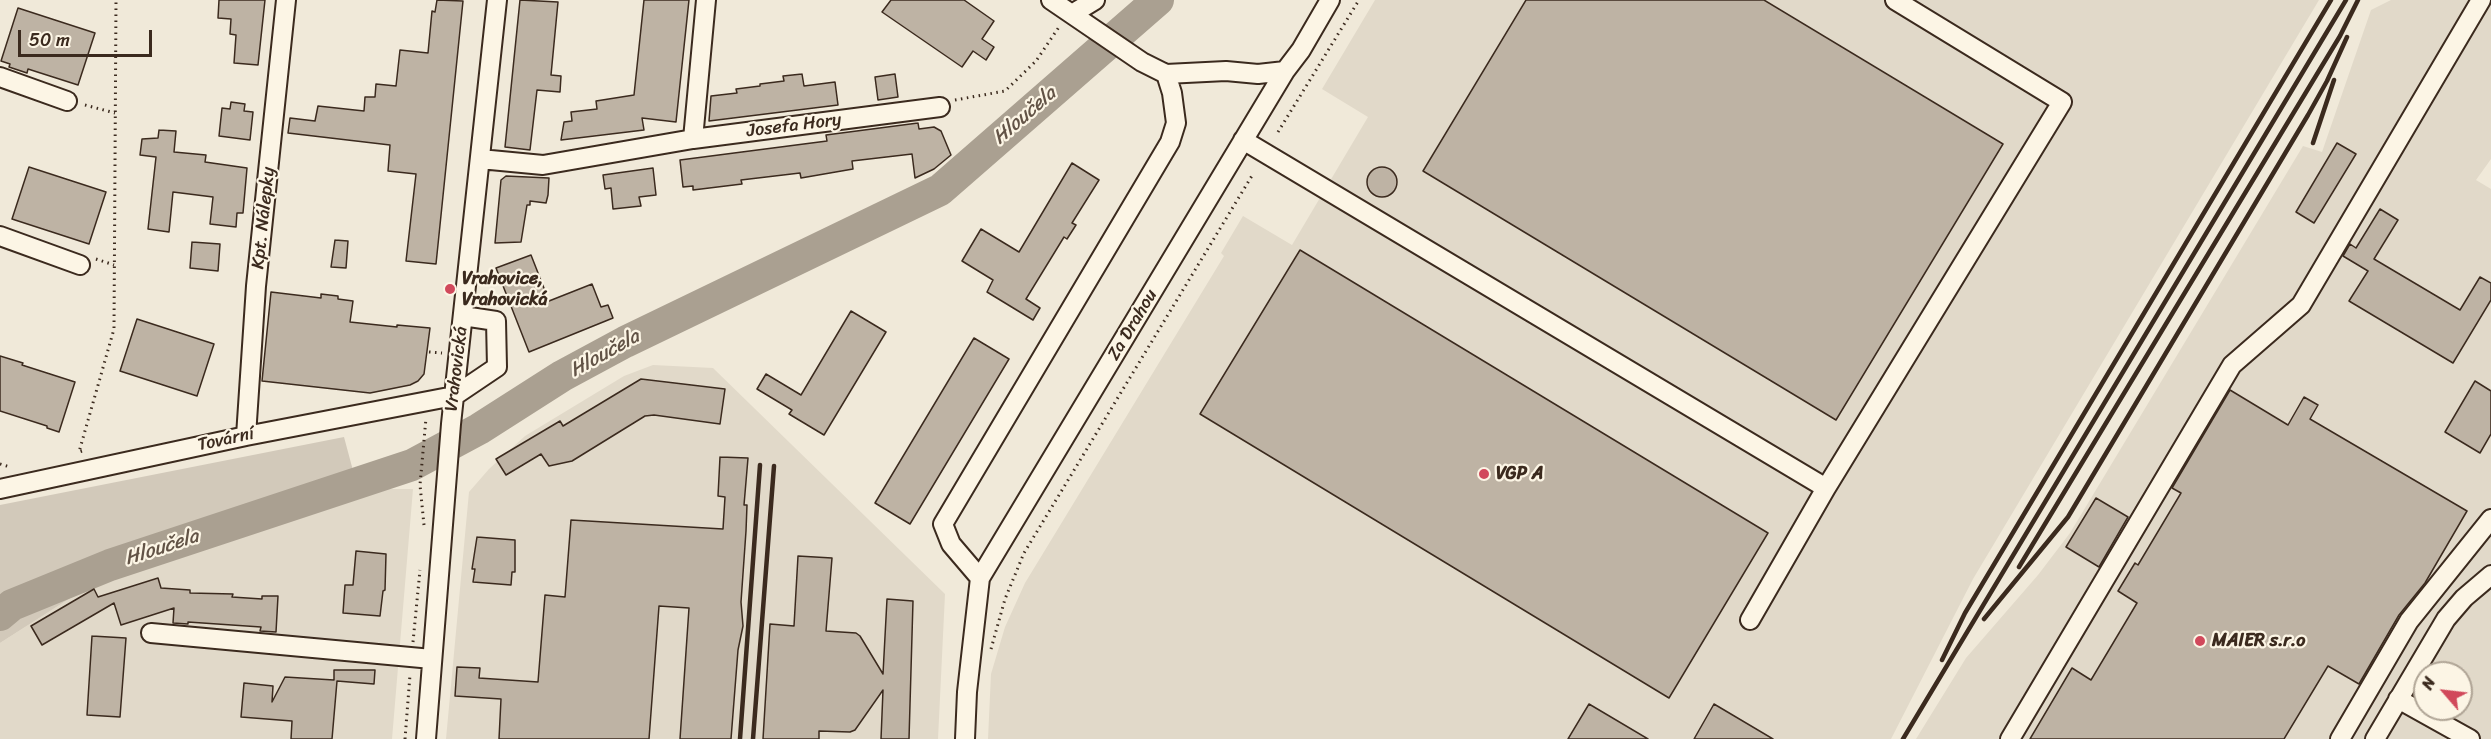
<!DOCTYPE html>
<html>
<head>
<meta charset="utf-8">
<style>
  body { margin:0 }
  #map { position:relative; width:2491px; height:739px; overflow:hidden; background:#f0e9d9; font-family:Sriracha,sans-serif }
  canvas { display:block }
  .north { position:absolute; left:2413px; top:661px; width:60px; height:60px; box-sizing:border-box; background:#fcf5e5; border:2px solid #afa495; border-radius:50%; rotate:298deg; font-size:16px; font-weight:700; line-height:24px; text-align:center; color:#3b2a1e }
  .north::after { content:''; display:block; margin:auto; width:21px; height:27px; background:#d1495b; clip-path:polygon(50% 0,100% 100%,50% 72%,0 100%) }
  .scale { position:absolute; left:18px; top:30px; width:134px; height:27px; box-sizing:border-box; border:3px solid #3b2a1e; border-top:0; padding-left:8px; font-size:18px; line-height:21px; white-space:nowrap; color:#3b2a1e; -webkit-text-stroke:4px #fcf5e5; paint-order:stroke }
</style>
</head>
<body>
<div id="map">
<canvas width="2491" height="739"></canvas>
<div class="north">N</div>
<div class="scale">50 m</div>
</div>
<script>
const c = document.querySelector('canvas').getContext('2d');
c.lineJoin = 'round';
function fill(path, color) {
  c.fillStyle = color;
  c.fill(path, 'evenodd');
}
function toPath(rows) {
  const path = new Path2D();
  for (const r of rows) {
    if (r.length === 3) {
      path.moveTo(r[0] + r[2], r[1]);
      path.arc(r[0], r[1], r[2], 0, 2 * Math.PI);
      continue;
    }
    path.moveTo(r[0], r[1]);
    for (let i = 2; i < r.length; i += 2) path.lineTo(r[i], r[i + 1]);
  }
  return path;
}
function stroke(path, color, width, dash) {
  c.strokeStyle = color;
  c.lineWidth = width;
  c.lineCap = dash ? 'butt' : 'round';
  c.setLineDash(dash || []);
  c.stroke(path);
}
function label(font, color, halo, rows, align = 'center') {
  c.font = font + ' Sriracha,sans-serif';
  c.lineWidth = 4.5;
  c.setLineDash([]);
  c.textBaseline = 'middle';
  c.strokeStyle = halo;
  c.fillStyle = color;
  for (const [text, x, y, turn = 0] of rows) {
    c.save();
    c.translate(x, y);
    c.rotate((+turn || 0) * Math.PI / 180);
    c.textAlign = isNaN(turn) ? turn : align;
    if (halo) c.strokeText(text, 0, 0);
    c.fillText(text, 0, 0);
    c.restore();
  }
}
const built = toPath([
  [1375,0,2319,0,1973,579,1891,739,988,739,991,674,1005,627,1025,583,1224,256,1221,253,1243,216,1292,245,1368,117,1322,89],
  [2391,0,2491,0,2491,159,2476,180,2491,189,2491,739,1916,739,1966,658,2038,575,2070,533,2303,146,2322,152,2371,10],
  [2425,673,2461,673,2461,709,2425,709],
  [653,365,713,368,945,594,938,739,446,739,469,492,489,469,525,436,624,376],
  [370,489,413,489,392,739,0,739,0,643,94,583]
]);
const green = toPath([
  [344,437,359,493,94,583,0,643,0,505]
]);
const river = toPath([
  [0,615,12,605,110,565,412,465,479,429,562,376,625,342,940,190,1158,0]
]);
const building = toPath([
  [219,0,265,0,258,65,234,63,236,35,230,34,231,19,218,18,219,0],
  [437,0,463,1,436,264,406,261,416,174,388,171,390,145,288,133,290,118,315,121,318,106,364,111,365,97,375,97,376,84,396,86,400,50,428,53,432,11,435,12,437,0],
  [520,0,558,2,551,75,561,76,560,92,537,90,530,150,505,147,520,0],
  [644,0,689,0,676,122,642,118,644,130,561,140,564,122,572,121,571,112,597,109,596,101,634,95,644,0],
  [891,0,964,0,994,21,982,39,994,47,986,60,973,51,962,67,882,12,891,0],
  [1526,0,1764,0,2003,144,1836,420,1423,171,1526,0],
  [18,8,95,33,78,85,28,69,27,73,9,67,10,64,1,61,18,8],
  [802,74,804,86,835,82,838,105,709,121,711,96,737,93,736,89,760,86,760,84,784,81,783,76,802,74],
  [895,74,898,97,878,100,875,77,895,74],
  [231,102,245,104,244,111,253,112,250,140,219,136,222,108,230,109,231,102],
  [918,123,919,129,934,127,941,131,951,155,934,169,915,178,912,154,852,161,853,169,801,178,800,173,741,180,742,184,693,190,693,186,683,187,680,160,827,141,826,135,918,123],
  [159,130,176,131,174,152,206,155,205,162,247,168,243,213,237,213,236,227,210,224,213,197,173,192,169,232,148,229,156,157,140,155,142,139,158,138,159,130],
  [2337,143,2356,154,2314,223,2296,212,2337,143],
  [1072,163,1099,180,1072,223,1076,225,1067,239,1064,237,1026,299,1040,308,1033,320,987,292,993,280,962,261,981,229,1019,252,1072,163],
  [1382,182,15],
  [29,167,106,192,89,244,12,219,29,167],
  [653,168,656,195,639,197,641,206,613,209,611,188,605,189,603,175,653,168],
  [506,176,549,178,548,195,546,203,530,201,530,205,527,205,521,242,495,243,501,180,506,176],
  [2380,209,2398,220,2374,259,2460,310,2480,277,2491,283,2491,300,2453,363,2349,301,2368,271,2343,256,2350,244,2356,248,2380,209],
  [335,240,348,241,346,268,331,267,335,240],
  [192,242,220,244,218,271,190,268,192,242],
  [1300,250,1768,533,1669,698,1200,414,1300,250],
  [531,255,549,301,592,284,601,307,608,305,613,318,529,352,496,268,531,255],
  [271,292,321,298,321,294,338,296,338,299,353,301,350,322,397,327,397,325,430,328,424,374,418,381,410,385,370,393,262,381,271,292],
  [851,311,886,332,824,435,789,414,792,410,757,389,766,374,801,395,851,311],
  [137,319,214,344,197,396,120,371,137,319],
  [974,338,1009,359,910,524,875,503,974,338],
  [0,356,23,363,22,365,75,382,59,432,47,428,47,426,0,411,0,356],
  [641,379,725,389,720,424,654,415,645,416,572,461,549,466,541,454,506,475,496,459,560,421,563,426,641,379],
  [2475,381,2491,391,2491,434,2480,453,2445,432,2475,381],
  [2230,390,2288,425,2304,397,2318,405,2310,419,2467,511,2425,583,2399,615,2359,684,2328,666,2284,739,2030,739,2072,668,2091,680,2137,603,2118,591,2135,563,2138,565,2181,493,2172,488,2230,390],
  [720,457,748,458,744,505,747,505,746,531,741,602,743,626,738,650,731,739,680,739,689,608,659,606,649,739,499,739,501,699,455,696,457,667,480,668,479,678,538,682,545,595,565,597,571,520,723,529,725,497,718,496,720,457],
  [2096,498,2128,517,2099,567,2066,547,2096,498],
  [477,537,515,540,515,572,512,572,511,585,473,582,475,569,472,569,477,537],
  [356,551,386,554,385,590,383,591,380,616,343,613,345,585,353,585,356,551],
  [798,556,832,558,826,631,856,633,860,636,883,674,887,599,913,601,909,739,881,739,883,690,855,730,850,732,819,731,819,739,763,739,770,624,794,626,798,556],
  [158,578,161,588,190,590,190,593,233,594,232,597,262,599,262,596,278,596,276,632,260,631,261,627,188,622,188,624,173,623,174,608,121,625,114,603,42,645,31,626,94,589,98,597,158,578],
  [92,636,126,638,120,717,87,715,92,636],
  [334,670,375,670,374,684,337,681,332,739,291,739,292,721,241,717,244,683,273,686,272,702,285,677,334,680,334,670],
  [1589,704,1648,739,1568,739,1589,704],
  [1714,704,1773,739,1694,739,1714,704]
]);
const path = toPath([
  [955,100,1005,91,1036,61,1059,27],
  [85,105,115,113],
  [1278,132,1359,0],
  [96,259,114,265],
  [429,352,442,353],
  [82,451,79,452,114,329,116,0],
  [0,464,10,467],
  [424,525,420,485,426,418],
  [413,642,420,570],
  [991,649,1005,599,1024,553,1253,174],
  [405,739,410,675]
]);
const minor = toPath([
  [1051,0,1142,62,1166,74,1226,71,1258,74,1285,71],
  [1072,14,1095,0],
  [0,77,67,101],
  [693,139,706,0],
  [1243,140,1826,488,2062,102,1895,0],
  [480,159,543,165,693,139,940,107],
  [0,236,80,265],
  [246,436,256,286,286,0],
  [0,489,246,436,454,396,497,367,496,321,463,316],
  [980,578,1285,71,1301,50,1330,0],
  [1750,620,1826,488],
  [151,633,432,659],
  [2398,699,2470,739],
  [426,739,451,424,497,0],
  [965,739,967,692,980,578,951,544,943,524,1170,142,1176,123,1172,93,1166,74],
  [2010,739,2232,365,2301,305,2481,0],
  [2340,739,2409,621,2491,519],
  [2375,739,2446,619,2464,598,2491,575]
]);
const rail = toPath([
  [2313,143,2334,80],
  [2019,567,2340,36,2358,0],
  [1984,619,2068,517,2308,115,2327,81,2347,37],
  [1942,660,1965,613,2331,0],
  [740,739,760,465],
  [753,739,774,466],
  [1903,739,2346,0]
]);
const markers = [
  [450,289,6,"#d1495b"],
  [1484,474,6,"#d1495b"],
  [2200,641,6,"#d1495b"]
];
const streetNames = [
  ["Josefa Hory",794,126,-7],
  ["Kpt. Nálepky",264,218,-84],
  ["Za Drahou",1133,325,-59],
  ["Vrahovická",457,369,-83],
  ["Tovární",226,440,-12]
];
const poiNames = [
  ["Vrahovice,",462,279],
  ["Vrahovická",462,300],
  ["VGP A",1496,474],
  ["MAIER s.r.o",2212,641]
];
const waterNames = [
  ["Hloučela",1025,116,-41],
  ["Hloučela",605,354,-29],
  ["Hloučela",162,548,-18]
];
fill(built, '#e1d9c9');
fill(green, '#d2c9ba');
stroke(river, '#aaa091', 32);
fill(building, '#beb3a4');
stroke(building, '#3b2a1e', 1.5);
stroke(minor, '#3b2a1e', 22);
stroke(path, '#3b2a1e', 3, [1.5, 4.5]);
stroke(minor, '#fcf5e5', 18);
stroke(rail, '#3b2a1e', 4.5);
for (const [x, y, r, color] of markers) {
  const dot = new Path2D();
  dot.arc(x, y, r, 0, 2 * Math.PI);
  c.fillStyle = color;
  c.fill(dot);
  stroke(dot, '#fcf5e5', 2);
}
label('18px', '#3b2a1e', '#fcf5e5', streetNames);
label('bold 18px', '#3b2a1e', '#fcf5e5', poiNames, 'left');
label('italic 20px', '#625346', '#fcf5e5', waterNames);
</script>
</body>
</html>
